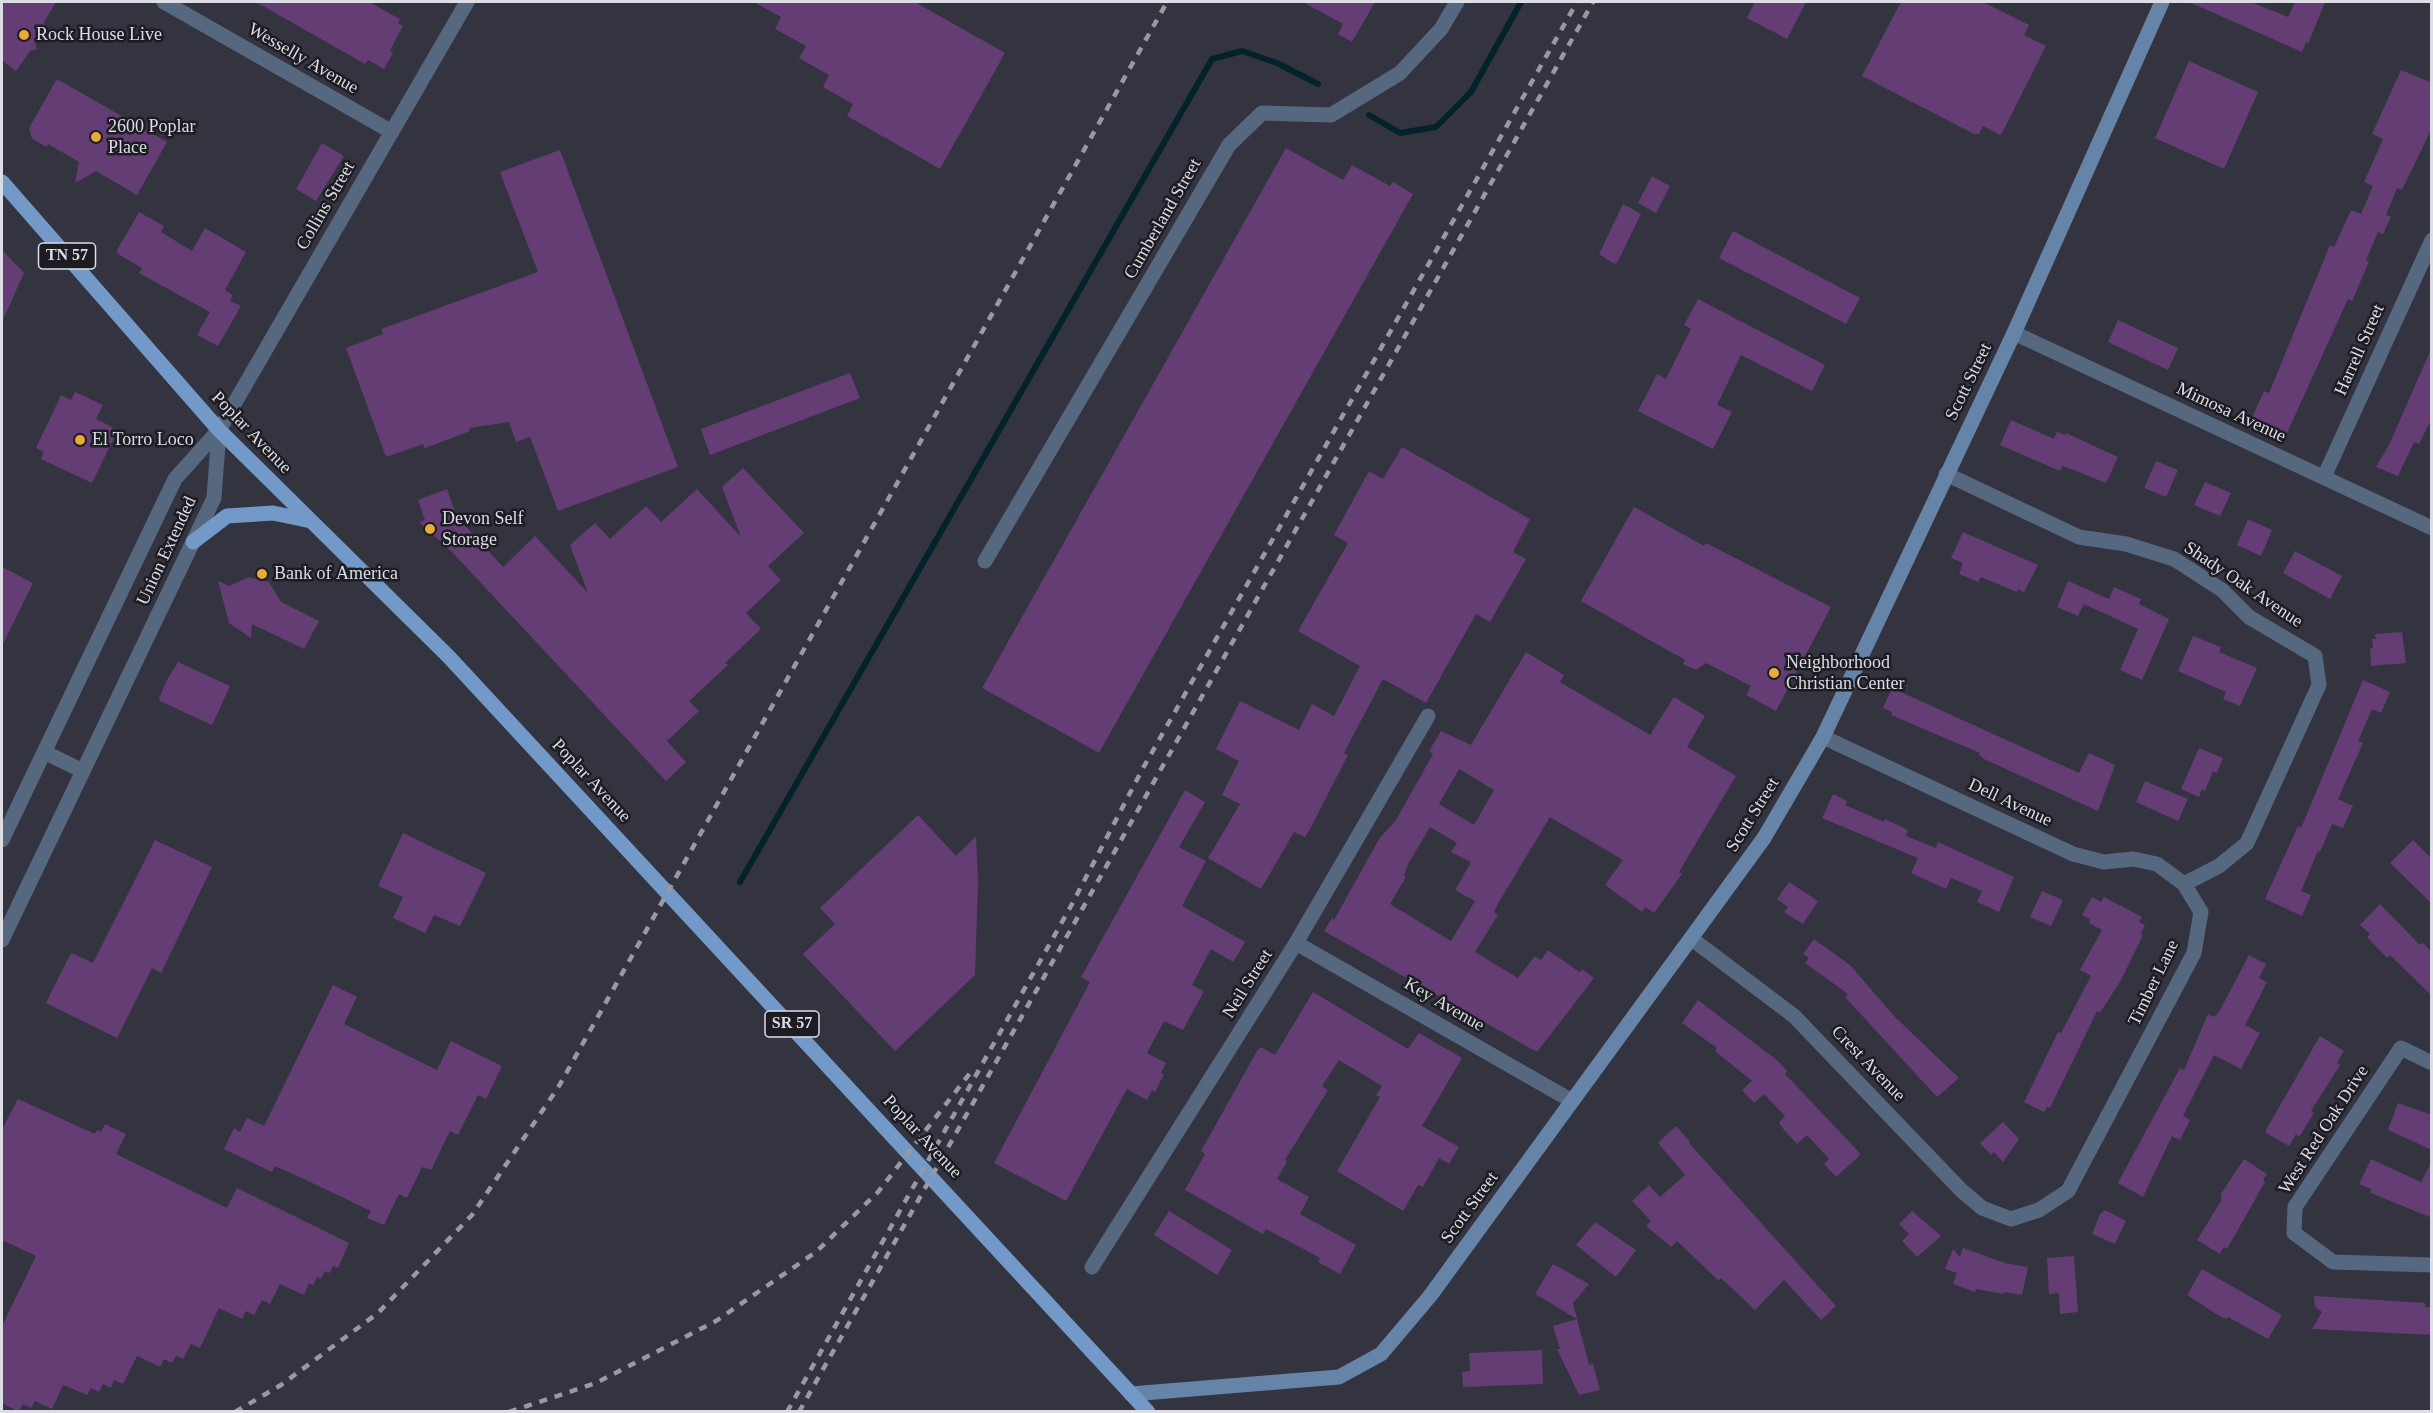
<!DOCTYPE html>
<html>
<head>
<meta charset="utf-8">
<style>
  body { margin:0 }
  #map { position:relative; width:2433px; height:1413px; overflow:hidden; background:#343441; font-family:"Times New Roman",serif }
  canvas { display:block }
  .frame { position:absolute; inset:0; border:3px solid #dddde6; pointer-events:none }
</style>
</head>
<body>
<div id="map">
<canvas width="2433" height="1413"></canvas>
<div class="frame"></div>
</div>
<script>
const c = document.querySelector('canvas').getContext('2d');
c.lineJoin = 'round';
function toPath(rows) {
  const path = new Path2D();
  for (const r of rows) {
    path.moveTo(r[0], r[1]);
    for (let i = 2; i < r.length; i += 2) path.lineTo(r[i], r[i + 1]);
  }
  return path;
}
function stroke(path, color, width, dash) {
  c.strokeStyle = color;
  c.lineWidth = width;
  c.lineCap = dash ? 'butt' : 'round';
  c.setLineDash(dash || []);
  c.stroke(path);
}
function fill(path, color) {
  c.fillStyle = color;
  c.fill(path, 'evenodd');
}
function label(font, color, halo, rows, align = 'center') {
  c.font = font + ' "Times New Roman",serif';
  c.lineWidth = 5;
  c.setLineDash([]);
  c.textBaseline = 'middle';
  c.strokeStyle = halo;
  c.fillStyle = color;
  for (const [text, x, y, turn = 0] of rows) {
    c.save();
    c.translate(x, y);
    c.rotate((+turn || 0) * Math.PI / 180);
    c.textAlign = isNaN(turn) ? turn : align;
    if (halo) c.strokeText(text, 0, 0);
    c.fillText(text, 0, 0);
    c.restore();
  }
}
const stream = toPath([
  [1369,115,1400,133,1436,127,1471,92,1521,2],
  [740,882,1212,59,1242,51,1277,63,1318,84]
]);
const building = toPath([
  [5,2,56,2,44,22,47,40,35,42,37,49,30,51,16,71,2,60,2,8],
  [256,2,369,2,400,19,398,23,403,26,390,50,393,53,384,69,368,60,365,64],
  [754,2,915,2,1005,53,940,169,847,116,853,104,823,87,829,75,799,58,806,46,775,29,781,17],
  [1303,2,1375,2,1352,42,1338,34,1343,24],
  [1755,2,1806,2,1787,39,1747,18],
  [1901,2,1983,2,2029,25,2024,35,2046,46,2001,135,1983,126,1979,134,1974,134,1862,76],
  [2189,2,2251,2,2288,17,2295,2,2325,2,2308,44,2306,42,2302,52],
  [2189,61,2258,92,2224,169,2155,138],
  [2401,70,2432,83,2432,128,2402,190,2397,188,2386,215,2391,217,2383,234,2378,232,2366,260,2369,262,2365,271,2352,301,2348,299,2287,433,2252,418,2264,391,2269,393,2330,245,2334,247,2351,210,2361,214,2373,186,2364,182,2383,139,2372,134],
  [57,79,167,142,137,195,96,171,75,183,79,162,48,144,47,147,32,139,29,128],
  [322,143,344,156,316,201,296,189],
  [1286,148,1343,180,1352,165,1390,186,1393,182,1413,194,1099,753,982,688],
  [560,150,678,467,558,511,530,437,516,442,509,422,469,428,470,431,425,448,423,444,386,457,346,348,383,334,381,329,538,272,500,172],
  [1652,176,1670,186,1656,213,1638,203],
  [1623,204,1641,214,1617,263,1614,264,1599,254],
  [139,212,164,226,161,232,192,251,205,228,246,252,225,290,233,295,230,301,241,306,218,346,197,335,210,312,139,273,142,268,118,254,117,250],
  [1733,231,1860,298,1846,324,1719,258],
  [2,250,24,273,2,322],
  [1698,299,1825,365,1812,391,1741,355,1717,405,1732,412,1713,449,1638,411,1657,374,1666,379,1691,329,1684,325],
  [2118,320,2178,348,2168,370,2108,342],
  [2432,347,2432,418,2419,444,2414,442,2398,476,2376,467,2389,445],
  [850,373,860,398,710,455,701,429],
  [75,392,103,405,96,419,112,427,115,436,92,483,41,459,44,452,36,448,61,395,71,400],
  [2011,420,2054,439,2057,432,2065,435,2066,433,2118,457,2106,483,2063,466,2060,471,2000,445],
  [1402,447,1530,519,1513,552,1526,559,1490,622,1476,614,1426,703,1383,679,1344,753,1348,755,1310,829,1305,837,1294,832,1261,889,1208,858,1240,804,1222,795,1239,761,1216,749,1240,701,1299,730,1312,704,1334,716,1360,666,1298,631,1348,543,1334,535,1369,471,1383,479],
  [2156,461,2178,470,2166,497,2144,488],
  [743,468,804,533,768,566,781,580,746,613,761,629,725,663,728,665,689,701,699,711,667,741,686,762,666,781,452,552,419,522,425,520,418,500,447,489,457,517,503,567,535,536,588,593,570,545,595,523,610,539,646,506,661,522,697,489,741,537,722,487],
  [2205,482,2231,493,2220,516,2194,505],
  [1634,507,1704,546,1706,543,1831,607,1776,711,1746,695,1751,686,1706,663,1696,670,1683,664,1685,660,1581,601],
  [2248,519,2272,530,2261,556,2237,545],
  [1963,532,2038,565,2024,592,2018,589,2017,592,1981,577,1978,582,1959,574,1963,563,1951,558],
  [2295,551,2342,576,2330,599,2283,573],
  [2,567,33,583,2,646],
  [249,577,269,582,281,602,319,621,304,649,252,624,251,638,229,623,218,581,229,586],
  [2068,581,2109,599,2114,587,2141,599,2139,604,2169,619,2142,680,2120,670,2138,629,2084,604,2078,616,2057,607],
  [2402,632,2406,663,2371,666,2370,649,2373,648,2372,639,2376,639,2375,634],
  [2193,636,2221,647,2219,652,2257,668,2240,706,2223,699,2226,692,2178,671],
  [1526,652,1564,675,1560,682,1650,735,1674,697,1705,716,1687,747,1736,776,1679,872,1682,874,1654,913,1645,907,1642,912,1605,885,1623,860,1550,817,1499,902,1494,912,1498,915,1475,952,1518,978,1535,956,1541,960,1548,950,1575,969,1580,972,1582,969,1594,978,1537,1052,1324,931,1332,918,1334,920,1379,839,1396,820,1433,754,1429,751,1441,731,1471,745],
  [1459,769,1494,790,1474,825,1439,804],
  [1430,827,1457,843,1451,852,1471,862,1455,890,1475,901,1451,941,1390,904,1406,877,1404,875,1408,864],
  [178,662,230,686,212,725,160,701,159,698,167,680],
  [2363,680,2390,692,2381,713,2372,709,2358,741,2363,743,2338,799,2353,806,2343,828,2332,824,2320,852,2318,851,2301,891,2311,895,2302,916,2265,899,2298,826,2301,828],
  [1892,688,2079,773,2089,753,2115,765,2098,811,1984,759,1979,755,1980,753,1891,715,1892,712,1883,708],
  [2199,748,2223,758,2217,773,2213,771,2205,791,2202,789,2199,797,2181,789],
  [2145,781,2188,799,2178,821,2136,802],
  [1185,790,1205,802,1179,847,1206,861,1182,906,1245,942,1233,962,1211,949,1192,985,1204,991,1183,1030,1164,1021,1147,1053,1166,1063,1161,1073,1164,1074,1155,1092,1152,1090,1147,1100,1127,1089,1066,1201,994,1163,1090,982,1081,977],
  [1833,794,1847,801,1845,805,1884,822,1885,819,1908,830,1906,836,1936,848,1938,842,2014,877,1999,912,1977,902,1982,891,1951,878,1946,889,1911,873,1918,858,1822,818],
  [918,815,956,856,976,836,978,881,975,975,895,1051,803,954,835,924,820,908],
  [403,833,486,873,460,926,434,915,425,933,393,918,403,897,378,886],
  [155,840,212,867,161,973,152,968,117,1038,46,1003,70,955,72,953,93,963],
  [2413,840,2432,859,2432,904,2390,863],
  [1789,882,1818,901,1803,924,1784,912,1788,907,1777,899],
  [2042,891,2063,900,2051,926,2030,917],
  [2092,897,2101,902,2104,897,2142,917,2139,922,2145,925,2141,934,2143,935,2121,980,2100,1013,2097,1011,2050,1108,2047,1107,2044,1112,2024,1102,2058,1032,2061,1033,2091,976,2080,970,2102,930,2089,923,2090,919,2082,915],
  [2380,904,2419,944,2423,943,2432,952,2432,996,2390,955,2387,958,2367,937,2370,934,2360,925],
  [1814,939,1850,965,1895,1017,1959,1078,1937,1097,1845,997,1848,994,1805,963,1809,958,1803,954],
  [2249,955,2266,964,2259,978,2267,982,2245,1025,2260,1033,2241,1069,2214,1055,2183,1116,2190,1120,2180,1140,2172,1136,2143,1197,2118,1183,2121,1177,2180,1068,2184,1070,2208,1014,2214,1017,2219,1012],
  [333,985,357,997,344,1024,437,1070,451,1041,502,1066,486,1099,478,1095,458,1135,450,1131,431,1170,422,1167,407,1198,399,1194,384,1225,367,1218,371,1211,306,1180,275,1166,272,1172,224,1149,234,1128,240,1132,247,1118,264,1126],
  [1313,992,1408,1049,1419,1033,1462,1058,1422,1126,1459,1147,1449,1164,1439,1158,1423,1187,1418,1185,1403,1211,1337,1171,1380,1097,1376,1095,1382,1086,1339,1060,1322,1086,1328,1090,1285,1160,1287,1162,1277,1179,1309,1197,1300,1214,1356,1245,1340,1274,1318,1262,1320,1258,1266,1229,1263,1234,1185,1190,1205,1154,1201,1151,1257,1051,1261,1047,1275,1055],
  [1698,1000,1778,1061,1787,1071,1785,1074,1857,1150,1860,1154,1857,1158,1836,1177,1824,1164,1829,1159,1807,1135,1797,1144,1784,1130,1779,1123,1785,1116,1764,1094,1754,1103,1742,1090,1752,1081,1715,1051,1717,1048,1682,1023],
  [2320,1036,2344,1051,2337,1063,2340,1065,2311,1111,2314,1113,2299,1137,2296,1134,2289,1146,2266,1133,2266,1130],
  [18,1099,95,1134,97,1130,101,1132,105,1124,126,1134,116,1154,227,1208,237,1188,349,1243,338,1268,333,1266,330,1273,325,1271,321,1279,317,1277,313,1285,309,1283,304,1295,280,1284,270,1304,262,1300,254,1315,246,1311,242,1319,219,1308,200,1348,191,1344,183,1359,176,1356,172,1363,164,1359,160,1367,137,1356,123,1384,114,1380,111,1388,103,1384,99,1392,91,1388,87,1395,63,1385,52,1409,35,1401,31,1408,23,1404,19,1412,2,1403,2,1326,36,1256,2,1240,2,1129],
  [2398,1103,2432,1115,2432,1150,2388,1130],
  [2003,1122,2019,1139,2003,1162,1994,1152,1991,1155,1980,1143],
  [1676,1126,1690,1142,1689,1143,1836,1306,1821,1320,1784,1280,1755,1310,1721,1278,1719,1281,1677,1241,1671,1247,1646,1226,1651,1221,1632,1201,1649,1185,1660,1197,1685,1175,1658,1143],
  [2244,1159,2267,1174,2263,1180,2265,1182,2227,1249,2224,1247,2220,1254,2197,1240,2221,1201,2221,1194],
  [2371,1159,2421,1182,2432,1161,2432,1218,2371,1193,2371,1189,2359,1184],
  [2105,1210,2126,1221,2115,1244,2092,1234,2100,1214],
  [1169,1211,1232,1250,1217,1275,1154,1235],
  [1912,1211,1941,1236,1917,1257,1902,1241,1909,1234,1899,1224],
  [1595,1222,1636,1250,1616,1277,1576,1245],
  [1963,1248,2005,1263,2028,1267,2022,1295,2004,1292,2003,1294,1976,1289,1975,1292,1953,1284,1957,1273,1945,1269,1953,1249,1960,1257],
  [2074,1256,2078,1312,2060,1314,2059,1293,2049,1294,2047,1258],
  [1553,1264,1589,1284,1573,1303,1577,1319,1535,1294],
  [2202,1269,2282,1315,2268,1339,2228,1317,2227,1319,2221,1317,2187,1295],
  [2314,1296,2425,1303,2425,1307,2432,1307,2432,1335,2312,1329,2322,1312,2315,1307],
  [1577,1319,1589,1365,1593,1364,1600,1390,1579,1395,1557,1349,1560,1349,1553,1326],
  [1542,1350,1543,1384,1463,1387,1462,1372,1470,1371,1469,1353]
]);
const minor = toPath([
  [164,2,392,132],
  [1946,474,2079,537,2126,544,2174,559,2222,590,2249,617,2315,656,2319,685,2247,843,2219,866,2184,884],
  [2324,477,2432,240],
  [985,561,1229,145,1262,113,1331,115,1400,73,1441,29,1457,2],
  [1692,939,1794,1016,1961,1190,1982,1208,2011,1219,2039,1210,2068,1191,2194,953,2201,912,2184,884,2157,864,2133,859,2104,862,2073,854,1823,737],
  [1296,943,1572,1101],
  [2432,1063,2401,1048,2295,1207,2294,1233,2333,1262,2432,1265],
  [1092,1267,1296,943,1428,716]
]);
const tertiary = toPath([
  [2014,333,2432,528],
  [44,752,83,771],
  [2,840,175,479,219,430,467,2],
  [2,940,214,498,219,430]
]);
const secondary = toPath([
  [1131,1394,1339,1377,1381,1354,1430,1296,1764,838,1823,737,2014,333,2162,2]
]);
const primary = toPath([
  [2,182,219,430,449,657,1148,1412],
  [193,542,227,516,273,513,311,521]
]);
const rail = toPath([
  [235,1412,281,1385,378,1313,472,1215,559,1086,1167,2],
  [509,1412,596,1383,716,1321,816,1252,878,1192,970,1073],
  [787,1412,1071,906,1142,770,1577,2],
  [799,1412,1593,2]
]);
const markers = [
  [24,35,6,"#e8ab37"],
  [96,137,6,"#e8ab37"],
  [80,440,6,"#e8ab37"],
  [430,529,6,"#e8ab37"],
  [262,574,6,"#e8ab37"],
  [1774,673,6,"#e8ab37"]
];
const shields = [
  [67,256,57],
  [792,1024,54]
];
const shieldNames = [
  ["TN 57",67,256],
  ["SR 57",792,1024]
];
const poiNames = [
  ["Rock House Live",36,35],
  ["2600 Poplar",108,127],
  ["Place",108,148],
  ["El Torro Loco",92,440],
  ["Devon Self",442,519],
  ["Storage",442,540],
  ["Bank of America",274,574],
  ["Neighborhood",1786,663],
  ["Christian Center",1786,684]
];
const streetNames = [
  ["Wesselly Avenue",303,59,30],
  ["Collins Street",326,206,-60],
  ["Cumberland Street",1163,219,-60],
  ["Harrell Street",2360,350,-66],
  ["Scott Street",1969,382,-64],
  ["Mimosa Avenue",2231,413,25],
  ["Poplar Avenue",251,433,46],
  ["Union Extended",167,551,-65],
  ["Shady Oak Avenue",2243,585,34],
  ["Poplar Avenue",591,781,47],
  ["Dell Avenue",2010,803,25],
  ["Scott Street",1753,815,-58],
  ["Timber Lane",2154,983,-64],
  ["Neil Street",1248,984,-58],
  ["Key Avenue",1444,1005,30],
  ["Crest Avenue",1868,1064,46],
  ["West Red Oak Drive",2324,1130,-57],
  ["Poplar Avenue",922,1137,47],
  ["Scott Street",1470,1208,-54]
];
stroke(stream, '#04222b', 6);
fill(building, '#633d73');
stroke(minor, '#55687f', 15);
stroke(tertiary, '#55687f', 15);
stroke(secondary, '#6584a8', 15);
stroke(primary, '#7299c8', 15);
stroke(rail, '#9999a4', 4.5, [8, 8]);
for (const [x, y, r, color] of markers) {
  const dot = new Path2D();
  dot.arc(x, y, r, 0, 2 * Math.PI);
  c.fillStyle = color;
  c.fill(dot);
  stroke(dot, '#1c1c22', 2);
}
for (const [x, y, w] of shields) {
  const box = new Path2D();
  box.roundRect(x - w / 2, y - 13, w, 26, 4.5);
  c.fillStyle = '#1c1c22';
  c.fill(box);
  stroke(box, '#dddde6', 1.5);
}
label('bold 16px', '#dddde6', null, shieldNames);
label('18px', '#dddde6', '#1c1c22', poiNames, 'left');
label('18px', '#dddde6', '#1c1c22', streetNames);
</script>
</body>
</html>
